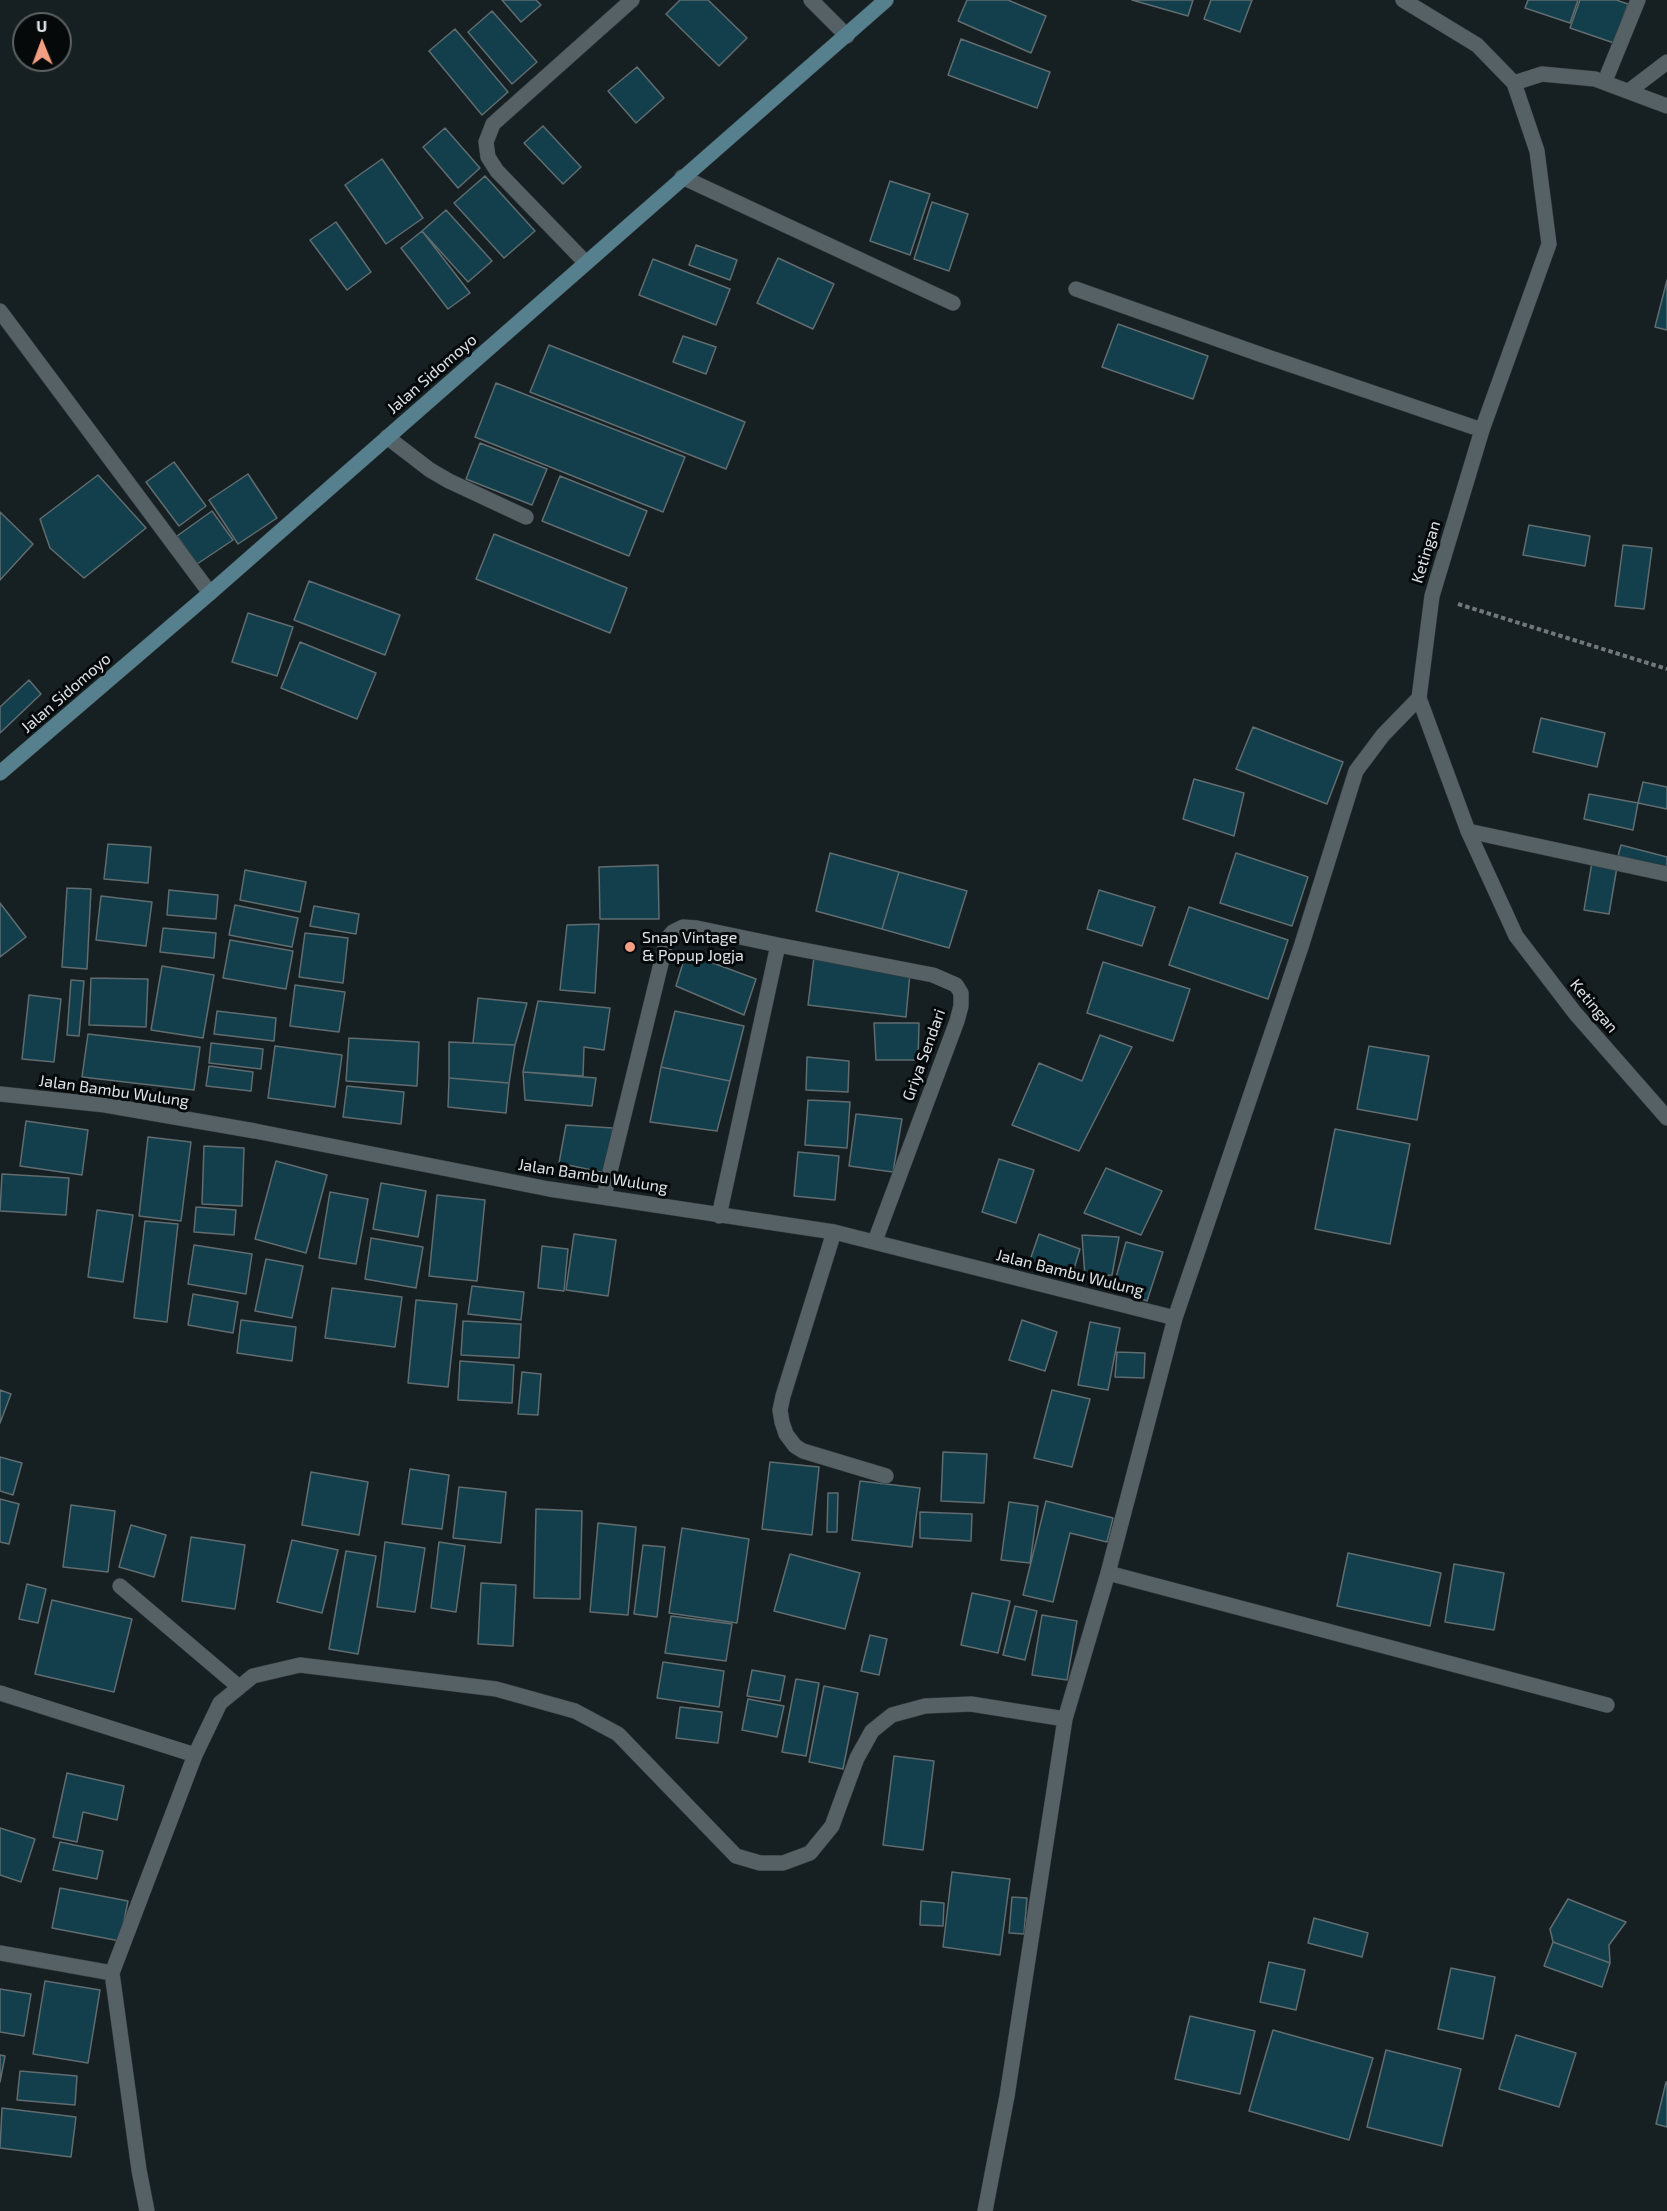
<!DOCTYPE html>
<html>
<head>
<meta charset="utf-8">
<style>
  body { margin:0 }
  #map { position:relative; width:1667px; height:2211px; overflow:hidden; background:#162023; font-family:"Exo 2",sans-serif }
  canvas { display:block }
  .north { position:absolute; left:12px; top:12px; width:60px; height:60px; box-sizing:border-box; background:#05090a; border:2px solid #5c6162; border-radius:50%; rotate:359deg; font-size:16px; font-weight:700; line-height:24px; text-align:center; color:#dee4e7 }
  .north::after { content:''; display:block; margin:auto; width:21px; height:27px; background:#f39f84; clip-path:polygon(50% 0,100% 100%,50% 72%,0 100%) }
</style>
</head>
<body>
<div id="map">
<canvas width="1667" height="2211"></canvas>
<div class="north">U</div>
</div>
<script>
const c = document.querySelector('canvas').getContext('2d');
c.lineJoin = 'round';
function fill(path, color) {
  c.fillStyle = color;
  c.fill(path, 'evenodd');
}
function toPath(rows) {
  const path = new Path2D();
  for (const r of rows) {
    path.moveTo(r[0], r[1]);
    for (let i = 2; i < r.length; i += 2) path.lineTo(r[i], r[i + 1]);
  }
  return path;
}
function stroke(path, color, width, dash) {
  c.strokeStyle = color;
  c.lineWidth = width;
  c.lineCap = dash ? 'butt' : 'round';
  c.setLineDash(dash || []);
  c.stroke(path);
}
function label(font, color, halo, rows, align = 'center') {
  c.font = font + ' "Exo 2",sans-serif';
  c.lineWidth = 6;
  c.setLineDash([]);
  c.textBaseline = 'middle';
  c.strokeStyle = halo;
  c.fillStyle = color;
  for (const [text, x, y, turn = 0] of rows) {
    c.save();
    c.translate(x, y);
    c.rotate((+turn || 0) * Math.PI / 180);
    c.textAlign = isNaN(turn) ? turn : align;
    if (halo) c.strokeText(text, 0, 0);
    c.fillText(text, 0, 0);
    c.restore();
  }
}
const building = toPath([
  [502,0,536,0,541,5,521,22,502,0],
  [680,0,708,0,747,38,719,66,666,14,680,0],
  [967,0,1008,0,1046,16,1031,53,958,21,967,0],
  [1132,0,1193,0,1188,16,1132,0],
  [1211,0,1252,0,1240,32,1204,19,1211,0],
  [1528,0,1578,0,1570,23,1525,8,1528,0],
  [1580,0,1616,0,1628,4,1614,43,1570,28,1580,0],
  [492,11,537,62,512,84,468,32,492,11],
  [455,29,508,92,482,115,429,51,455,29],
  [961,39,1050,72,1037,108,948,75,961,39],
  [637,67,664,98,636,123,608,91,637,67],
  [543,126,581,167,563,184,524,143,543,126],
  [445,128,480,168,458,188,423,147,445,128],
  [382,159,423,218,386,244,345,185,382,159],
  [485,176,535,231,504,258,454,203,485,176],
  [890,181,930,194,910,255,870,241,890,181],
  [932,202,968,214,949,271,914,259,932,202],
  [446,210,492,261,468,282,422,231,446,210],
  [336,222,371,272,347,290,310,240,336,222],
  [422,231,470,293,448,309,401,248,422,231],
  [696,245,737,260,730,280,689,265,696,245],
  [778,258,834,284,813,329,757,303,778,258],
  [653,259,730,289,716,325,639,295,653,259],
  [1667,280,1667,330,1655,327,1667,280],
  [1118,324,1208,356,1193,399,1102,367,1118,324],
  [683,336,716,347,706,374,673,362,683,336],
  [549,345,745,422,726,469,530,392,549,345],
  [496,383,685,457,663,512,475,437,496,383],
  [480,443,547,469,532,505,466,479,480,443],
  [174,462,206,506,179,526,146,482,174,462],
  [248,474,277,518,238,544,209,500,248,474],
  [98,475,146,528,84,578,50,548,40,519,98,475],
  [560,476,647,511,629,556,542,521,560,476],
  [212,511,233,540,197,564,177,536,212,511],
  [0,512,33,544,0,580,0,512],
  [1529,525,1590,536,1585,566,1523,555,1529,525],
  [494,534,627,588,610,633,476,579,494,534],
  [1623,545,1652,548,1644,609,1615,606,1623,545],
  [309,581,400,615,385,655,294,620,309,581],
  [248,613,293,627,277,676,232,662,248,613],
  [300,642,376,673,357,719,281,688,300,642],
  [29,680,41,694,0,733,0,707,29,680],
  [1541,718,1605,733,1597,767,1533,752,1541,718],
  [1253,727,1343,762,1327,804,1236,769,1253,727],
  [1194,779,1244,793,1234,836,1183,819,1194,779],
  [1643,782,1667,787,1667,809,1638,803,1643,782],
  [1589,794,1638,803,1633,830,1584,819,1589,794],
  [108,844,151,847,148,883,104,879,108,844],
  [1621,845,1667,857,1667,868,1618,856,1621,845],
  [830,853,899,872,882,929,816,911,830,853],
  [1236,853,1308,877,1292,926,1220,903,1236,853],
  [1592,862,1617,867,1609,914,1584,910,1592,862],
  [658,865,659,919,600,919,599,867,658,865],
  [245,870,306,882,300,912,240,900,245,870],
  [899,872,967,891,949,948,882,929,899,872],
  [67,888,91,889,87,969,62,967,67,888],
  [169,890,218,895,216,919,167,915,169,890],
  [1099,890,1155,907,1142,946,1087,929,1099,890],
  [101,896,152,902,146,946,96,940,101,896],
  [0,903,26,937,0,957,0,903],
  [235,905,298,918,292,947,229,935,235,905],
  [314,906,359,914,356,934,310,926,314,906],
  [1189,907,1288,940,1268,999,1169,965,1189,907],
  [599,924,595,993,560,990,567,925,599,924],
  [163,928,216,933,214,958,160,952,163,928],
  [305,933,348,938,343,983,299,977,305,933],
  [230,940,293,951,286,989,223,978,230,940],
  [686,953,756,979,744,1015,676,986,686,953],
  [814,957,910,973,906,1017,808,1005,814,957],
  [1103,962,1190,989,1173,1041,1087,1013,1103,962],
  [162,966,214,975,203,1038,151,1030,162,966],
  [91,978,148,979,146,1027,89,1025,91,978],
  [71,980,84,981,79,1036,67,1035,71,980],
  [295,985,345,992,339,1032,290,1026,295,985],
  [29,995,61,999,54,1062,22,1059,29,995],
  [478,998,527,1003,515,1045,473,1043,478,998],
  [538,1001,610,1008,604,1050,584,1047,583,1076,523,1072,538,1001],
  [217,1011,276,1018,274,1041,214,1034,217,1011],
  [675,1011,744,1026,730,1081,661,1067,675,1011],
  [874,1023,919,1023,918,1060,876,1060,874,1023],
  [88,1034,200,1047,194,1090,82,1077,88,1034],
  [1100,1035,1132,1047,1079,1151,1012,1125,1039,1063,1082,1081,1100,1035],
  [349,1038,419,1042,417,1086,346,1081,349,1038],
  [449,1042,515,1045,509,1083,449,1078,449,1042],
  [211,1043,263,1049,261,1069,209,1063,211,1043],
  [275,1046,342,1055,335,1107,268,1098,275,1046],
  [1369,1046,1429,1056,1417,1120,1357,1109,1369,1046],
  [807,1057,849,1061,848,1092,806,1090,807,1057],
  [209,1066,253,1072,251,1091,206,1086,209,1066],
  [661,1067,730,1081,717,1131,650,1122,661,1067],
  [523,1072,596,1078,592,1106,525,1100,523,1072],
  [449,1078,509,1083,506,1113,448,1107,449,1078],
  [347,1086,404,1092,401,1124,343,1117,347,1086],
  [808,1100,850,1102,847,1148,805,1145,808,1100],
  [856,1114,902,1119,893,1172,849,1166,856,1114],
  [26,1121,88,1130,82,1175,20,1166,26,1121],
  [566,1125,613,1128,605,1173,559,1163,566,1125],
  [1335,1129,1410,1144,1390,1244,1315,1229,1335,1129],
  [148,1137,191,1142,181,1221,139,1216,148,1137],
  [204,1146,244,1148,242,1206,202,1204,204,1146],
  [798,1152,839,1156,835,1200,794,1196,798,1152],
  [999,1159,1034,1170,1016,1223,982,1212,999,1159],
  [276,1161,327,1175,306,1253,255,1239,276,1161],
  [1106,1168,1162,1191,1141,1235,1084,1213,1106,1168],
  [2,1174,69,1178,66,1215,0,1211,2,1174],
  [381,1183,426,1191,418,1237,373,1229,381,1183],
  [330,1192,368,1199,356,1264,319,1258,330,1192],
  [437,1195,485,1200,477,1281,429,1276,437,1195],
  [196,1207,236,1210,234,1235,194,1232,196,1207],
  [97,1210,133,1215,123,1282,88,1277,97,1210],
  [145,1221,178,1224,167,1322,134,1318,145,1221],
  [574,1234,616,1240,608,1296,566,1290,574,1234],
  [1039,1234,1080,1249,1073,1272,1030,1260,1039,1234],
  [1082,1235,1119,1237,1112,1275,1085,1277,1082,1235],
  [371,1238,423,1247,416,1288,365,1279,371,1238],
  [1126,1242,1163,1252,1147,1301,1113,1288,1126,1242],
  [194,1245,252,1254,246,1294,188,1284,194,1245],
  [542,1246,568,1249,564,1291,538,1288,542,1246],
  [266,1259,303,1266,292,1318,255,1311,266,1259],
  [472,1286,524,1292,521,1320,468,1314,472,1286],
  [332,1288,402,1297,395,1347,325,1338,332,1288],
  [193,1294,238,1302,233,1333,188,1325,193,1294],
  [416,1300,457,1304,448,1387,408,1383,416,1300],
  [241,1320,296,1327,292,1361,237,1353,241,1320],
  [1022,1320,1057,1332,1045,1371,1009,1360,1022,1320],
  [463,1321,521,1324,519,1358,461,1355,463,1321],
  [1090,1322,1120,1328,1108,1390,1078,1385,1090,1322],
  [1117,1352,1145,1353,1144,1378,1115,1377,1117,1352],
  [460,1361,514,1365,512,1403,458,1400,460,1361],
  [522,1372,541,1374,538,1415,518,1414,522,1372],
  [0,1390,11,1394,0,1423,0,1390],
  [1052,1390,1090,1399,1072,1467,1034,1458,1052,1390],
  [943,1452,987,1454,984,1503,941,1501,943,1452],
  [0,1457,22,1463,13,1495,0,1491,0,1457],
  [770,1462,819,1467,812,1535,762,1529,770,1462],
  [410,1469,449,1475,442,1529,402,1524,410,1469],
  [311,1472,368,1482,359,1535,302,1525,311,1472],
  [860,1481,920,1488,912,1547,852,1540,860,1481],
  [459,1487,506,1492,501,1543,453,1538,459,1487],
  [828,1493,838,1493,837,1532,827,1532,828,1493],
  [0,1499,19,1504,9,1544,0,1542,0,1499],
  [1046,1501,1113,1518,1107,1542,1070,1533,1053,1602,1023,1595,1046,1501],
  [1009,1502,1038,1506,1030,1563,1001,1560,1009,1502],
  [71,1505,115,1511,108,1572,63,1567,71,1505],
  [536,1509,582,1511,580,1599,534,1598,536,1509],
  [920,1512,972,1514,971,1541,920,1538,920,1512],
  [598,1523,636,1527,628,1615,590,1612,598,1523],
  [131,1525,166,1535,154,1577,119,1567,131,1525],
  [682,1528,749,1539,737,1623,669,1613,682,1528],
  [191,1537,245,1545,235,1609,182,1601,191,1537],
  [292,1540,338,1550,322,1613,277,1602,292,1540],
  [385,1542,425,1548,415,1612,377,1607,385,1542],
  [439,1542,465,1546,456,1612,431,1608,439,1542],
  [643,1545,665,1547,657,1617,634,1614,643,1545],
  [346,1551,376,1556,358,1654,329,1649,346,1551],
  [1348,1553,1441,1573,1430,1626,1337,1606,1348,1553],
  [790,1554,860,1573,845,1629,774,1611,790,1554],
  [1454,1564,1504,1573,1494,1630,1445,1622,1454,1564],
  [481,1583,516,1585,513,1646,478,1644,481,1583],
  [27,1584,46,1589,38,1623,19,1619,27,1584],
  [972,1593,1010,1601,998,1653,961,1645,972,1593],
  [52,1600,132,1619,114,1692,35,1674,52,1600],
  [1015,1606,1037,1611,1025,1660,1003,1655,1015,1606],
  [1042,1615,1077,1621,1067,1680,1032,1675,1042,1615],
  [671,1616,732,1624,726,1661,665,1653,671,1616],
  [870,1635,887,1639,879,1675,861,1671,870,1635],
  [663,1662,724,1671,719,1707,657,1698,663,1662],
  [752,1670,785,1676,780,1701,747,1696,752,1670],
  [796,1679,819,1683,806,1756,782,1752,796,1679],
  [824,1686,858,1693,843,1769,809,1762,824,1686],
  [748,1699,784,1706,777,1737,742,1730,748,1699],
  [680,1707,722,1712,718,1743,676,1738,680,1707],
  [894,1756,934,1761,923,1850,883,1845,894,1756],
  [67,1773,124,1786,117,1820,83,1812,77,1842,53,1837,67,1773],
  [0,1828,35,1839,21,1882,0,1875,0,1828],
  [60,1842,103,1851,97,1879,53,1870,60,1842],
  [952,1872,1010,1879,1000,1955,943,1947,952,1872],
  [60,1888,128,1901,120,1941,52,1928,60,1888],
  [1012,1897,1027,1898,1024,1934,1009,1933,1012,1897],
  [1568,1899,1626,1922,1609,1945,1610,1963,1553,1942,1550,1929,1568,1899],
  [921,1901,944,1903,943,1926,920,1925,921,1901],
  [1314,1918,1368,1933,1362,1957,1308,1943,1314,1918],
  [1553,1942,1610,1963,1602,1987,1544,1966,1553,1942],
  [1269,1962,1305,1970,1296,2010,1260,2002,1269,1962],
  [1451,1968,1495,1977,1483,2039,1438,2029,1451,1968],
  [45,1981,100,1990,88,2063,33,2054,45,1981],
  [0,1989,31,1994,24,2036,0,2032,0,1989],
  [1190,2016,1255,2031,1240,2094,1175,2079,1190,2016],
  [1273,2030,1373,2058,1349,2140,1249,2111,1273,2030],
  [1516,2035,1576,2053,1559,2107,1499,2089,1516,2035],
  [1386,2050,1461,2069,1442,2146,1367,2127,1386,2050],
  [0,2055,5,2056,0,2082,0,2055],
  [20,2071,77,2076,75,2105,17,2100,20,2071],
  [1666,2082,1667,2082,1667,2127,1656,2124,1666,2082],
  [2,2108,76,2117,71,2157,0,2148,2,2108]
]);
const path = toPath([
  [1458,604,1667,669]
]);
const minor = toPath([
  [811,0,847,36],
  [1605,81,1638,0],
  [1514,83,1542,74,1595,79,1667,106],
  [1629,91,1667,62],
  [682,177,953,303],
  [586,263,497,171,488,157,486,142,493,124,632,0],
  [1076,289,1262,355,1482,430],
  [0,311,210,593],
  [387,437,430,470,449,481,526,517],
  [1468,831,1667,874],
  [0,1094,105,1105,255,1131,549,1189,834,1232,1175,1318],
  [604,1196,667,939,673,932,683,927,697,928,778,945],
  [719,1216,778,945,933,975,956,985,961,993,961,1006,957,1021,875,1241],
  [834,1232,783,1396,780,1410,782,1422,786,1434,795,1446,803,1451,886,1476],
  [1108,1573,1607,1705],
  [120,1586,239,1687],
  [0,1693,195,1755],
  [0,1953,112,1973,195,1755,220,1703,253,1676,300,1665,496,1689,575,1711,618,1734,736,1856,760,1863,783,1863,810,1853,832,1826,857,1758,872,1731,892,1715,925,1706,971,1704,1065,1719],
  [112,1973,139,2170,147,2211],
  [985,2211,1007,2096,1065,1719,1108,1573,1175,1318,1301,947,1356,771,1383,735,1419,698]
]);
const tertiary = toPath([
  [1403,0,1477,45,1514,83,1537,151,1549,244,1482,430,1432,596,1419,698,1468,831,1516,936,1575,1013,1667,1118]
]);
const secondary = toPath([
  [0,773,210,593,886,0]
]);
const markers = [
  [630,947,6,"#f39f84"]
];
const streetNames = [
  ["Jalan Sidomoyo",432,374,-41],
  ["Ketingan",1426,552,-73],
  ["Jalan Sidomoyo",66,693,-41],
  ["Ketingan",1594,1006,50],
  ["Griya Sendari",924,1055,-70],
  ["Jalan Bambu Wulung",114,1091,8],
  ["Jalan Bambu Wulung",593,1176,9],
  ["Jalan Bambu Wulung",1070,1273,14]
];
const poiNames = [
  ["Snap Vintage",642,938],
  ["& Popup Jogja",642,956]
];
fill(building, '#123f4b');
stroke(building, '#606c70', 1.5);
stroke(minor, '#333a3c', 16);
stroke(tertiary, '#333a3c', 16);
stroke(secondary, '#333a3c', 16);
stroke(path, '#70787b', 4, [4.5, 3]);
stroke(minor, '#566165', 15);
stroke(tertiary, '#566165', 15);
stroke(secondary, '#56808e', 15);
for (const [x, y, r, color] of markers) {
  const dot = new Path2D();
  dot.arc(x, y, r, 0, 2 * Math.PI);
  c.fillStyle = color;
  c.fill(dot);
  stroke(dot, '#05090a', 2);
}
label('16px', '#dee4e7', '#05090a', streetNames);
label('16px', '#dee4e7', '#05090a', poiNames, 'left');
</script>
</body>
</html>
